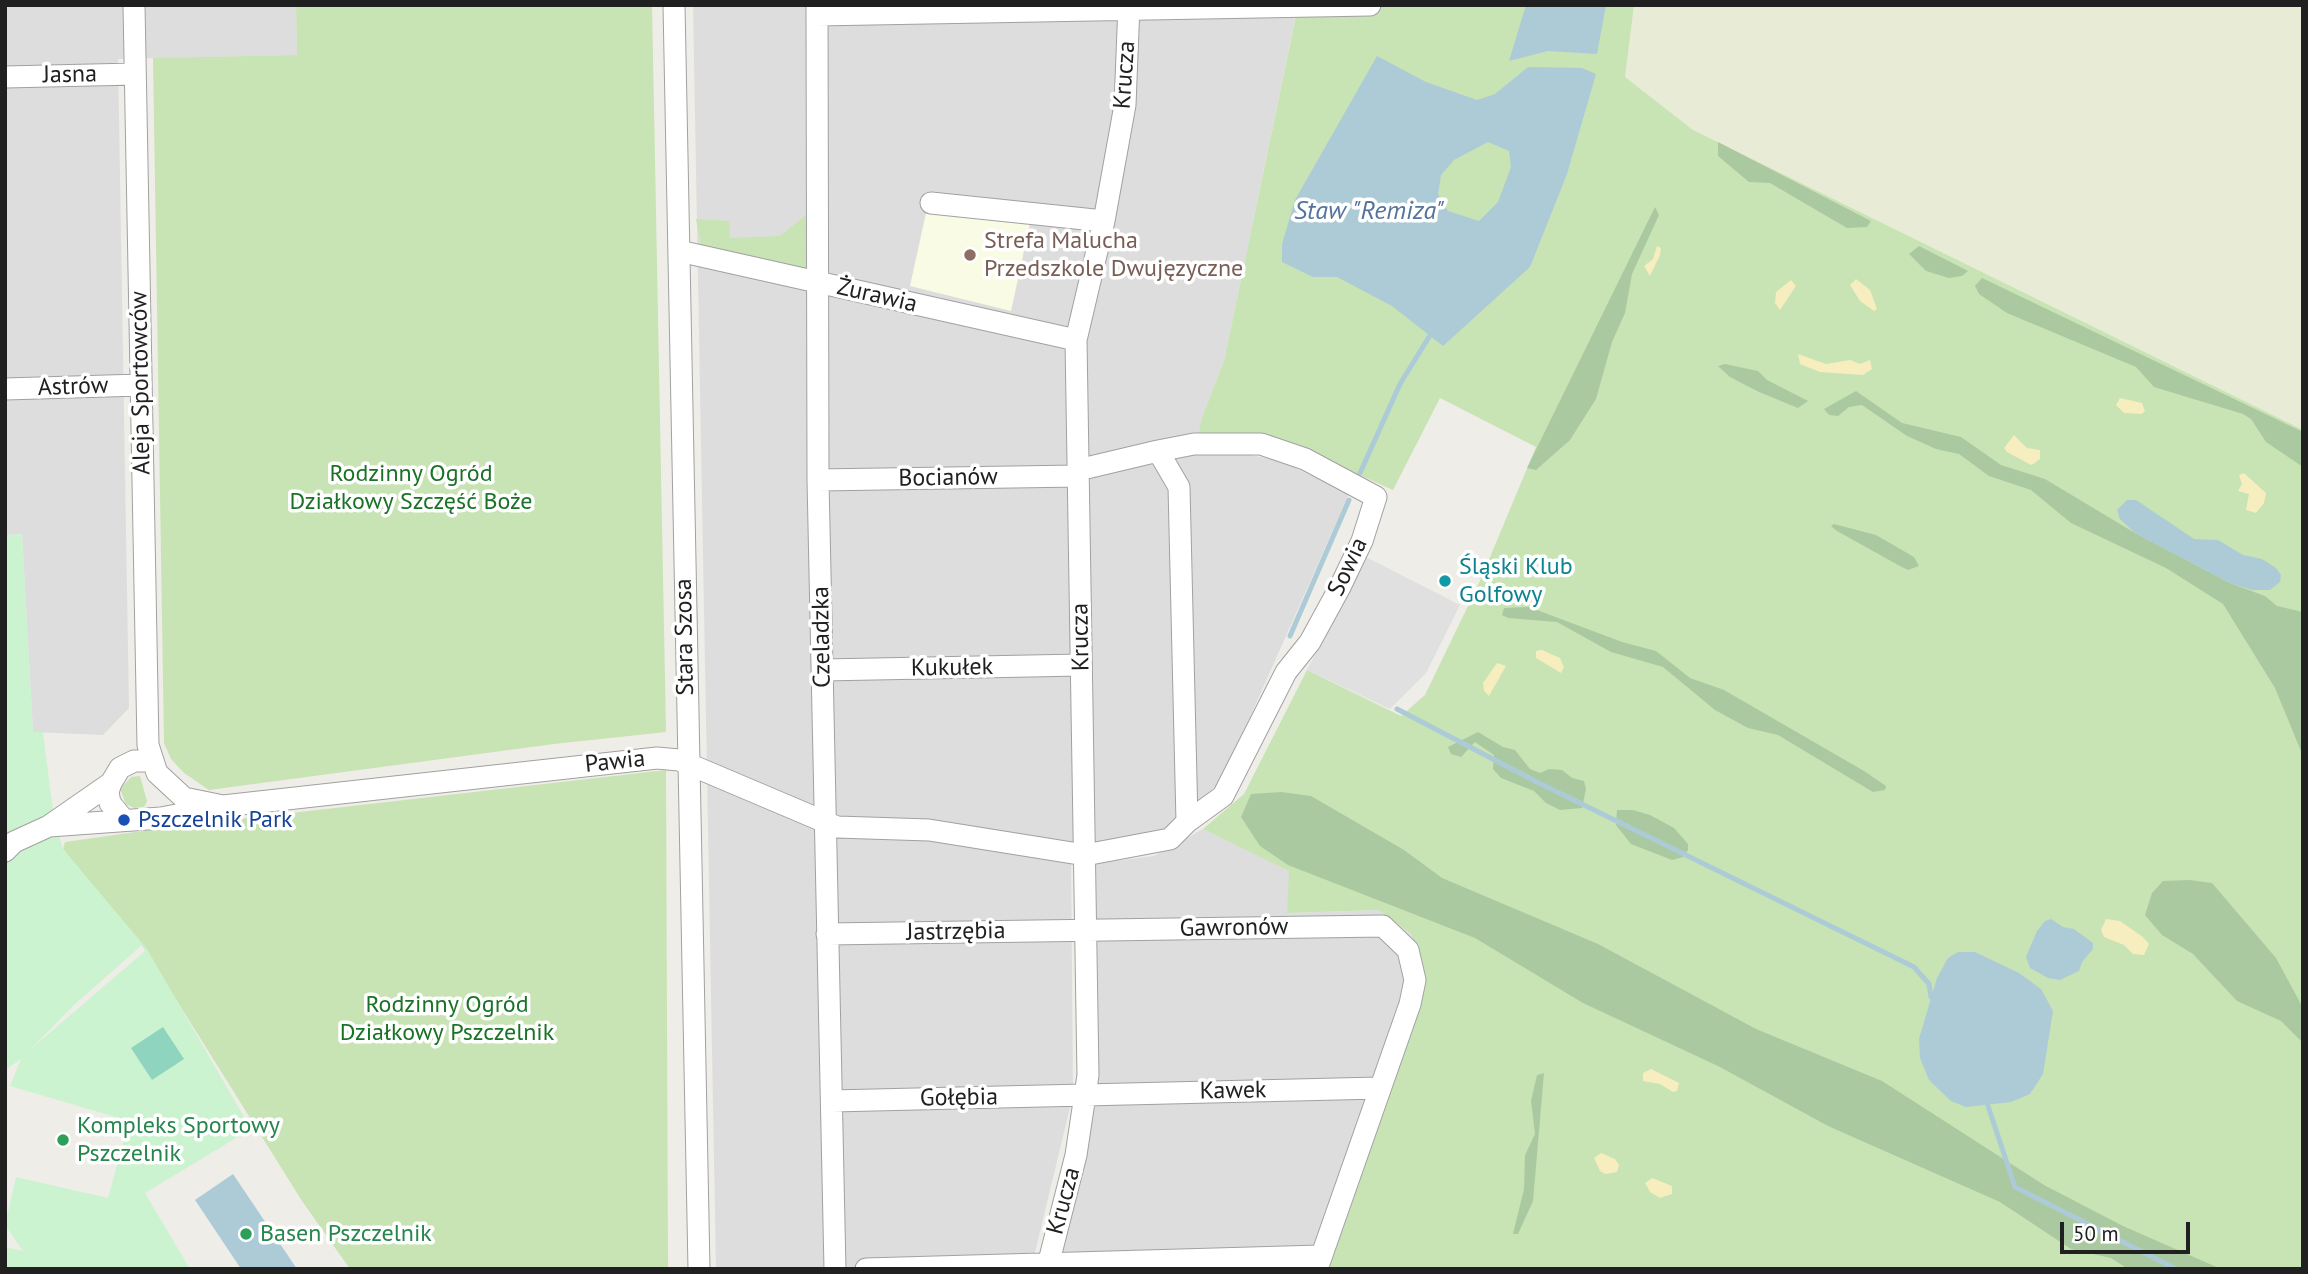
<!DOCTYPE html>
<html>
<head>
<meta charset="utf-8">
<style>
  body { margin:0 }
  #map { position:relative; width:2308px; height:1274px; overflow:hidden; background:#efede8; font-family:"PT Sans",sans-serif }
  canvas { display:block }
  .frame { position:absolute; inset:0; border:7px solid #202020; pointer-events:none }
  .scale { position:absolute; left:2060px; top:1222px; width:130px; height:32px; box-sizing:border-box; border:4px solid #202020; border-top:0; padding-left:9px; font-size:21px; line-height:24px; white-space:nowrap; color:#202020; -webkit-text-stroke:5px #fff; paint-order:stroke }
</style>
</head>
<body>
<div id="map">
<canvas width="2308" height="1274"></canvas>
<div class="frame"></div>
<div class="scale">50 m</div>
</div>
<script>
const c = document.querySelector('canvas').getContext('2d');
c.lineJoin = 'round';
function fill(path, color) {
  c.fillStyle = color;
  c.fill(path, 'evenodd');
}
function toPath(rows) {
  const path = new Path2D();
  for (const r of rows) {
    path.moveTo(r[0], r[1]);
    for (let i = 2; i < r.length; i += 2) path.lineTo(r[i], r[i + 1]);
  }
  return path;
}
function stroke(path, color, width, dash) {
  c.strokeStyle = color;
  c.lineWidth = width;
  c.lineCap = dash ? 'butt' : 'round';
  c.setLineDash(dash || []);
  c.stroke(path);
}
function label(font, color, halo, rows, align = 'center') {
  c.font = font + ' "PT Sans",sans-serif';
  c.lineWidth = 7;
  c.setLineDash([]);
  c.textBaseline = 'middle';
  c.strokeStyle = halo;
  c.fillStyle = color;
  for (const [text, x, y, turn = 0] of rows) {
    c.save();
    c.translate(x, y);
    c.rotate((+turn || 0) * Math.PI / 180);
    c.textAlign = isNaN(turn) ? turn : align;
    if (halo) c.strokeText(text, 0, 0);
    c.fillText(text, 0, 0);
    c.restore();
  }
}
const residential = toPath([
  [5,5,296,5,297,55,118,59,129,708,103,735,33,732,22,534,5,535],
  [693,5,1298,5,1224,361,1201,420,1196,455,1230,451,1281,461,1349,494,1222,780,1167,830,1081,845,1071,852,1073,1095,1031,1269,716,1269],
  [1203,829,1290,871,1287,913,1380,910,1411,934,1418,957,1373,1129,1329,1269,1048,1269,1094,1093,1092,864,1154,856]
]);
const education = toPath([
  [926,213,1030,223,1011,311,910,286]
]);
const farmland = toPath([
  [1634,5,2303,5,2303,432,1693,130,1625,77]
]);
const grass = toPath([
  [296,5,652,5,666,732,554,744,209,790,184,773,171,759,164,743,153,58,297,55],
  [1378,5,1634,5,1625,77,1693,130,2303,430,2303,1269,1329,1269,1373,1129,1418,957,1411,934,1379,910,1287,913,1289,871,1203,829,1244,794,1307,670,1401,716,1425,695,1480,581,1536,447,1440,398,1393,490,1319,457,1198,438,1201,420,1224,361,1297,11],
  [806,215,811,216,811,267,804,272,711,250,701,245,696,219,729,221,730,238,780,236],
  [666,770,668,1269,350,1269,302,1201,142,945,63,849,65,842,178,826],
  [140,776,147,801,144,807,134,808,126,804,120,789,131,777]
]);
const forest = toPath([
  [1718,142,1871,221,1867,227,1847,228,1770,183,1749,182,1718,156],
  [1655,207,1659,215,1632,274,1625,313,1612,342,1596,399,1570,440,1536,470,1527,468],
  [1919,246,1968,271,1962,276,1949,278,1926,271,1909,254],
  [1982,278,2303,432,2303,467,2266,442,2251,419,2243,414,2154,387,2136,367,2007,313,1979,294,1975,286],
  [1725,364,1758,371,1767,380,1808,401,1798,408,1759,392,1730,377,1718,366],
  [1856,391,1902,423,1961,437,2001,465,2045,479,2135,533,2230,583,2265,596,2277,606,2303,612,2303,756,2275,688,2223,604,2166,568,2071,523,2031,490,1989,476,1959,454,1936,449,1907,436,1862,405,1849,407,1838,416,1829,415,1824,409],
  [1834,524,1876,535,1914,557,1919,566,1908,570,1900,566,1837,531,1831,526],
  [1529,607,1622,642,1656,651,1690,678,1724,690,1864,771,1886,786,1885,790,1873,792,1778,735,1748,728,1715,710,1663,667,1611,652,1557,622,1508,618,1502,615,1504,608],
  [1478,732,1503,747,1515,750,1530,769,1540,773,1549,769,1562,770,1572,778,1584,781,1586,789,1582,808,1560,810,1546,803,1534,791,1501,778,1493,769,1494,755,1475,742,1461,757,1451,754,1448,747],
  [1281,792,1311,796,1404,850,1442,878,1598,944,1756,1029,1882,1081,2044,1185,2123,1226,2221,1269,2128,1269,2111,1258,2071,1249,2000,1202,1828,1126,1720,1067,1583,1003,1475,938,1288,865,1260,846,1241,817,1251,794],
  [1617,810,1633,810,1650,815,1674,828,1688,844,1688,850,1683,857,1672,860,1631,844,1616,825],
  [2190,880,2212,883,2276,958,2303,1008,2303,1043,2281,1021,2237,1001,2193,954,2162,935,2145,915,2152,893,2163,881],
  [1544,1073,1533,1201,1518,1234,1513,1234,1524,1189,1525,1155,1535,1134,1531,1101,1537,1075]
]);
const sand = toPath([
  [1657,246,1661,248,1660,255,1650,276,1644,266,1653,259],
  [1856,279,1870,290,1877,309,1874,311,1860,301,1850,285],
  [1791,280,1796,286,1780,310,1775,303,1776,292],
  [1798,354,1826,364,1850,360,1860,364,1870,360,1872,369,1863,375,1820,372,1800,364],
  [2120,398,2142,403,2145,411,2142,414,2124,413,2116,405],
  [2014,435,2027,448,2040,450,2040,459,2035,463,2031,465,2007,452,2004,448],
  [2244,473,2266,493,2264,503,2256,513,2246,510,2249,494,2238,491,2242,484,2239,475],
  [1542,650,1560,658,1564,667,1561,673,1536,658,1536,651],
  [1497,663,1506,666,1489,696,1484,691,1483,683],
  [2106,919,2120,921,2143,937,2149,944,2144,955,2133,954,2124,945,2104,937,2101,930],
  [1651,1069,1679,1083,1677,1091,1673,1092,1660,1084,1643,1081,1643,1073],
  [1601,1153,1615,1159,1619,1165,1617,1172,1605,1174,1600,1171,1594,1158],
  [1652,1178,1672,1186,1672,1194,1660,1198,1650,1192,1645,1183]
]);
const park = toPath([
  [22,534,33,732,43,732,54,819,63,849,147,949,251,1129,145,1193,190,1269,5,1269,5,1247,23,1251,5,1225,16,1177,108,1198,129,1121,10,1086,21,1059,5,1070,5,535],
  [142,945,146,950,31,1049,73,1006]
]);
const pitch = toPath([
  [163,1027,184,1059,152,1080,131,1048]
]);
const parking = toPath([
  [1366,557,1460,605,1426,673,1390,709,1307,670]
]);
const water = toPath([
  [1526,5,1606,5,1597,54,1548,51,1509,61],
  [1377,56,1426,82,1477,100,1495,94,1528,67,1582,68,1596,74,1567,174,1530,267,1443,346,1392,306,1337,277,1313,277,1282,262,1282,244,1295,200],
  [1488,142,1509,151,1511,167,1498,202,1479,221,1448,211,1438,194,1441,175,1454,160],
  [2127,500,2136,500,2194,539,2218,540,2243,555,2262,559,2276,568,2281,575,2280,582,2270,590,2252,590,2230,583,2135,533,2120,519,2117,510],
  [2051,919,2063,927,2074,929,2093,943,2093,949,2082,962,2079,971,2060,980,2048,978,2030,968,2026,957,2037,931,2045,921],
  [1958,952,1975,952,2019,973,2041,989,2053,1011,2043,1074,2030,1094,2011,1102,1966,1107,1951,1101,1929,1080,1920,1058,1919,1039,1937,978,1948,958],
  [233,1174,297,1269,241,1269,195,1200]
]);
const stream = toPath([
  [1360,473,1400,384,1429,337],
  [1290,636,1349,500],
  [1397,709,1535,781,1914,967,1929,984,1931,997],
  [1988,1106,2015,1187,2176,1269]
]);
const street = toPath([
  [134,5,148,745,157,773,184,798,223,806,657,758,679,760,837,827,929,830,1085,855,1170,839,1187,822,1223,796,1286,672,1310,642,1340,587,1362,541,1376,497,1305,459,1261,444,1194,444,1158,451],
  [674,5,699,1269],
  [817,5,818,480,835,1269],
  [817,15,1370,5],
  [5,77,135,74],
  [931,203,1104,221],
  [679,251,1076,340],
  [5,389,141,385],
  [1078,470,1158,451,1179,487,1187,822],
  [818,480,1078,476],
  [823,670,1081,665],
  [124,820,110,803,108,792,111,783,120,768,134,761,151,761],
  [49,826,161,818,213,808],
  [5,851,14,842,49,826,111,783],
  [827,934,1383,926,1408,950,1415,980,1410,1004,1317,1269],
  [832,1101,1379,1088],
  [866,1269,1320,1256],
  [1047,1269,1076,1155,1088,1075,1076,340,1104,221,1125,105,1129,5]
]);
const markers = [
  [970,255,7,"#8d6e63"],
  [1445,581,7,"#0f9aa8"],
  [124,820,7,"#1a4fb4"],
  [63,1140,7,"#2e9e5b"],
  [246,1234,7,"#2e9e5b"]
];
const streetNames = [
  ["Jasna",70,75,-1],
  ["Krucza",1125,75,-86],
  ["Żurawia",877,296,13],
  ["Aleja Sportowców",141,383,-91],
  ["Astrów",73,387,-2],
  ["Bocianów",948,478,-1],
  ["Sowia",1348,567,-65],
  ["Stara Szosa",685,637,-91],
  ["Czeladzka",822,637,-91],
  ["Krucza",1081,637,-91],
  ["Kukułek",952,668,-1],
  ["Pawia",615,762,-6],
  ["Gawronów",1234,928,-1],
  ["Jastrzębia",956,932,-1],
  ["Kawek",1233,1091,-1],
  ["Gołębia",959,1098,-1],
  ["Krucza",1064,1201,-75]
];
const educationNames = [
  ["Strefa Malucha",984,241],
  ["Przedszkole Dwujęzyczne",984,269]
];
const parkNames = [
  ["Rodzinny Ogród",411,474],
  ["Działkowy Szczęść Boże",411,502],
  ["Rodzinny Ogród",447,1005],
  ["Działkowy Pszczelnik",447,1033]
];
const cultureNames = [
  ["Śląski Klub",1459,567],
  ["Golfowy",1459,595]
];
const transitNames = [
  ["Pszczelnik Park",138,820]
];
const leisureNames = [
  ["Kompleks Sportowy",77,1126],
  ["Pszczelnik",77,1154],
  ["Basen Pszczelnik",260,1234]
];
const waterNames = [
  ["Staw \"Remiza\"",1369,212]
];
fill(residential, '#dedddd');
fill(education, '#fafbe4');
fill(farmland, '#e8ebd5');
fill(grass, '#c8e3b4');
fill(forest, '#abc9a1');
fill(sand, '#f6eebf');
fill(park, '#cbf3d0');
fill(pitch, '#8fd4be');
fill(parking, '#e0e0e0');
fill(water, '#adcbd7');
stroke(stream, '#adcbd7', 5);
stroke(street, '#a1a1a1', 23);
stroke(street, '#fff', 21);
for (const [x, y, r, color] of markers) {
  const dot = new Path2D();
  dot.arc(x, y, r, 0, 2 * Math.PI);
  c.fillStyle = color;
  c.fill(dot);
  stroke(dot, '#fff', 2.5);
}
label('24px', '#202020', '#fff', streetNames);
label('24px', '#785e54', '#fff', educationNames, 'left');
label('24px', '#1a7226', '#fff', parkNames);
label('24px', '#0d838f', '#fff', cultureNames, 'left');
label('24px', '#164399', '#fff', transitNames, 'left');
label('24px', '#27864d', '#fff', leisureNames, 'left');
label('italic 26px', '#54749d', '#fff', waterNames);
</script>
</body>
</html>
